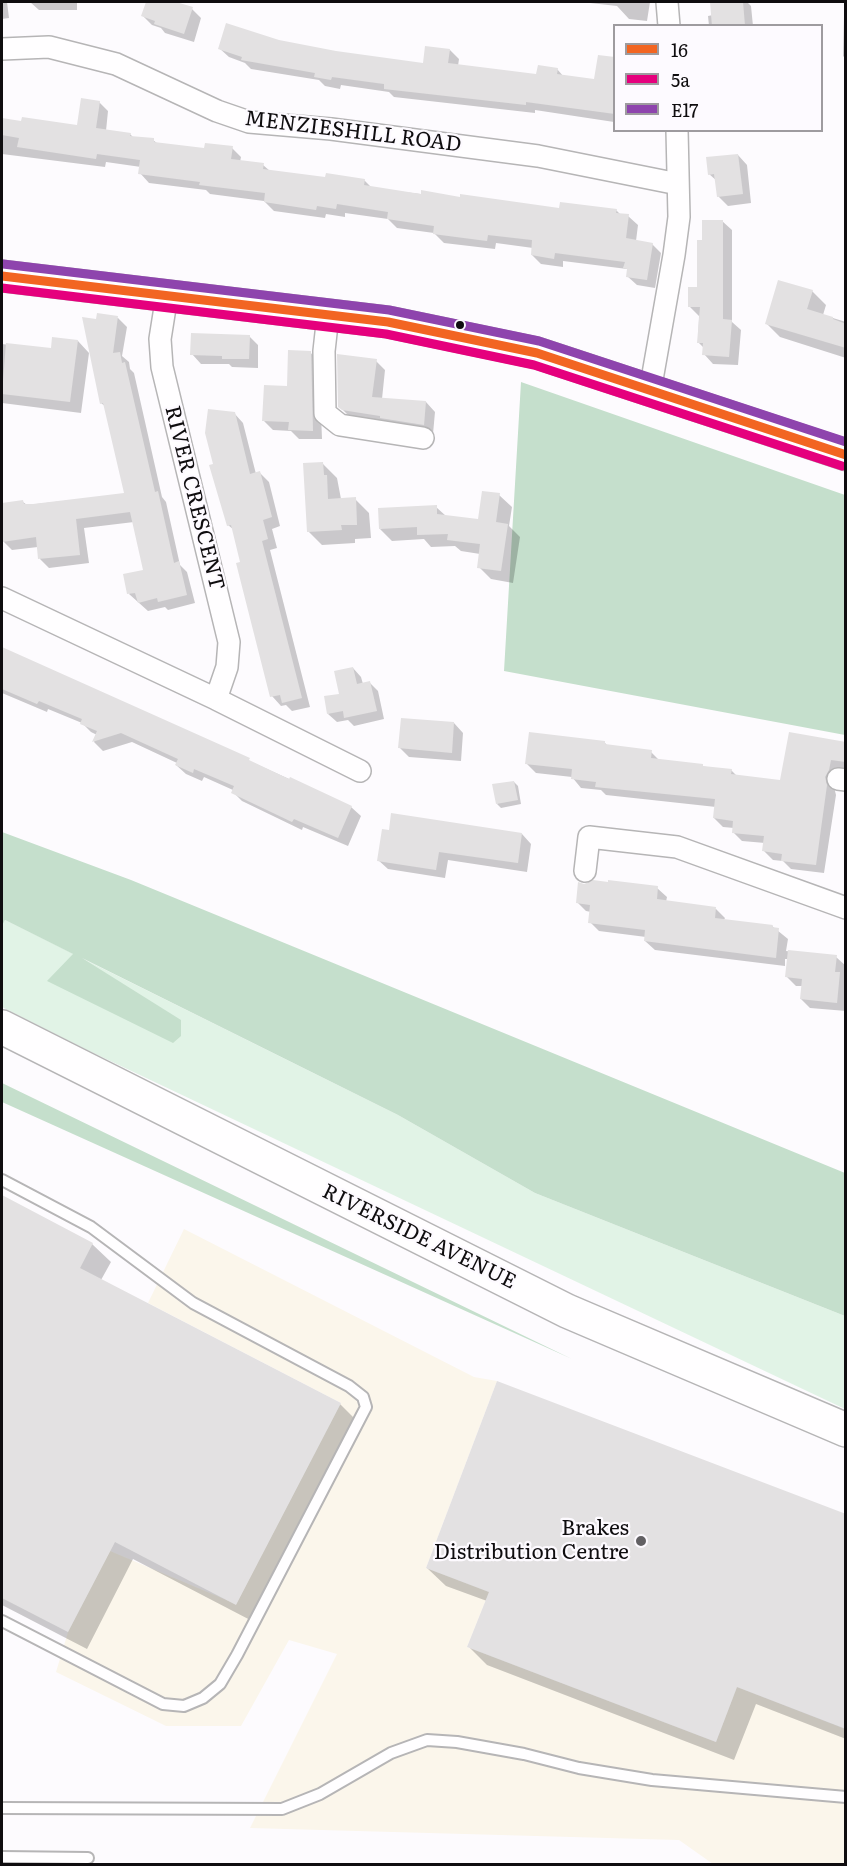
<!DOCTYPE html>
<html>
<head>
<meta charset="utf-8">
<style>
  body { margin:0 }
  #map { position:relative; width:847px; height:1866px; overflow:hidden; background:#fdfbfe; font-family:Literata,serif }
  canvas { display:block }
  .frame { position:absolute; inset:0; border:3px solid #0f0d0f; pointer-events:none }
  .legend { position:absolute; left:613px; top:24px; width:210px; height:108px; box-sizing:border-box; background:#fdfaff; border:2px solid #9e9b9f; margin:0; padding:8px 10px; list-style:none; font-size:18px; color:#0f0d0f }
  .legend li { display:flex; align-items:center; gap:12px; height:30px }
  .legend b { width:30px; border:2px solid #9e9b9f }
</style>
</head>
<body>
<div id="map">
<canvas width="847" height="1866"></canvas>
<div class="frame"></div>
<ul class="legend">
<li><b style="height:8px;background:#f26522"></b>16</li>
<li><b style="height:8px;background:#e5007d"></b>5a</li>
<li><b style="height:8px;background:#8e44ad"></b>E17</li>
</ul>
</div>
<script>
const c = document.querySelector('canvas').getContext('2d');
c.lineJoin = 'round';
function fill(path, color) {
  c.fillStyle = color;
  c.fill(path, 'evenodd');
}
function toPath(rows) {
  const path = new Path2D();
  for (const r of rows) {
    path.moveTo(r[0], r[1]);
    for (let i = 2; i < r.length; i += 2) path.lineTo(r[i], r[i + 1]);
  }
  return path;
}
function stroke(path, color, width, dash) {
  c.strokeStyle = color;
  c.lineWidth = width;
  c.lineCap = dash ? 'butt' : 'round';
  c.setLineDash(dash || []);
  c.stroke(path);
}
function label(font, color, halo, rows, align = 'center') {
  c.font = font + ' Literata,serif';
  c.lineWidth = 4.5;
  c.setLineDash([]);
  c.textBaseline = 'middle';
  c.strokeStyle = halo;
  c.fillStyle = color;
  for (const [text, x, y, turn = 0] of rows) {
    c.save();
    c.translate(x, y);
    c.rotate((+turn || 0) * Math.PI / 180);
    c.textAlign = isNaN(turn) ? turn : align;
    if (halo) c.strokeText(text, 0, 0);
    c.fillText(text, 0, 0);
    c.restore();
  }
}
const industrial = toPath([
  [184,1229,474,1377,497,1381,426,1568,489,1592,467,1647,716,1742,737,1687,845,1729,845,1864,713,1864,679,1840,250,1828,337,1654,289,1640,241,1726,166,1726,56,1672,68,1632,110,1551,236,1604,341,1403,148,1303]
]);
const green = toPath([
  [5,920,398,1115,535,1193,845,1316,845,1409,85,1049,2,1007,2,926]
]);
const forest = toPath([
  [521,382,845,495,845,735,504,671],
  [2,832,131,880,845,1173,845,1316,535,1193,398,1115,82,958,181,1020,181,1036,173,1043,47,981,73,954,5,920,2,926],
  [2,1083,572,1359,2,1102]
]);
const shadow = toPath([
  [2,2,7,2,9,18,2,19],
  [30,2,77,2,77,10,39,10],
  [148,2,171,2,192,9,201,18,194,42,165,33,161,28,152,25,143,16],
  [581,2,650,2,647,21,629,19,617,6],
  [712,2,747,2,751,6,753,26,709,26,708,16,713,15],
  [844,16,846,16,846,59,843,56],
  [279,42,336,52,424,64,450,50,459,59,458,66,538,76,557,69,564,77,595,81,614,59,614,122,535,110,535,113,394,97,389,92,341,85,340,89,325,86,319,80,251,69,245,63,229,57,219,48],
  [99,102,108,111,106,131,130,134,133,137,153,140,158,144,206,150,232,148,241,157,240,162,263,165,270,171,326,179,364,180,372,188,461,199,560,209,616,210,621,215,628,216,638,225,636,241,652,244,661,253,655,288,637,285,627,276,628,271,627,269,563,261,563,267,541,264,532,255,533,248,496,243,495,249,444,243,434,233,397,228,388,219,345,213,345,217,326,214,325,218,274,211,264,201,210,194,206,190,149,183,140,173,141,167,106,162,105,167,2,154,2,120,78,127],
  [738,155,747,165,751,203,728,206,718,196,717,181,709,174],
  [722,221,732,230,732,322,741,330,738,365,713,364,704,354,704,348,698,342,699,316,690,307,698,289,703,241],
  [812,291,826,305,823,315,846,322,846,358,780,337,766,323],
  [118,318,127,327,122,356,129,362,130,369,134,373,162,497,166,502,180,565,187,572,195,603,168,610,165,607,148,611,129,594,145,571,134,522,84,528,89,563,49,568,40,559,38,547,12,550,3,541,2,504,23,502,27,505,126,494,106,407,101,403,97,320],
  [249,336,258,345,258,368,232,367,229,364,201,364,192,354],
  [78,341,89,353,81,413,2,403,2,344,52,350],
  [310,352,319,362,322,439,299,439,291,431,273,430,264,421,288,387],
  [376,361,385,370,382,399,426,402,435,412,433,434,391,427,349,416,339,406],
  [234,413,243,423,256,474,260,473,269,482,280,526,272,529,277,548,270,550,310,707,292,711,286,705,281,706,272,696,242,563,234,530,228,525,215,465],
  [323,464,337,478,341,499,355,499,369,513,371,538,355,539,355,543,322,545,308,531],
  [499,495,512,507,509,526,520,537,513,583,491,579,479,567,480,554,461,551,455,546,431,547,424,539,392,541,380,529,436,507,446,516,479,521],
  [2,649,351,807,361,816,348,846,303,827,302,830,242,801,233,792,233,790,204,777,202,781,186,774,176,765,177,763,132,742,103,751,94,742,97,735,91,732,82,723,48,709,47,712,2,693],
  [353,668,361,677,363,684,370,683,378,691,384,719,354,726,348,720,337,722,328,714,341,695],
  [454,723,463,733,461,761,409,757,400,748],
  [604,742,608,746,651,752,660,761,731,770,737,776,781,781,846,744,846,769,840,768,838,779,834,787,836,795,824,873,791,869,783,861,773,860,764,851,765,843,742,841,733,832,734,828,723,827,714,818,716,807,606,795,601,790,581,788,572,777,536,773,527,764],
  [514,782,518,786,521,804,501,808,497,804],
  [522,834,531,844,527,872,448,860,445,878,388,869,378,860],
  [584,885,657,888,667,897,666,902,716,909,725,918,724,920,772,926,788,939,786,951,836,957,846,966,846,1011,810,1008,801,999,803,986,796,986,787,977,788,959,785,959,785,966,655,950,645,941,646,937,599,931,590,922,591,912,586,911,577,902],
  [2,1197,92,1244,111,1262,101,1280,340,1404,358,1422,254,1622,133,1559,87,1649,2,1605],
  [846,1516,846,1739,756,1704,734,1760,487,1665,469,1647,487,1601,446,1586,427,1568]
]);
const building = toPath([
  [146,2,176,2,193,7,184,34,154,24,155,21,141,16],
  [710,2,743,2,745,26,712,26],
  [226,23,279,40,336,51,423,63,425,46,450,49,448,63,536,74,538,65,558,68,557,74,594,79,598,55,615,57,615,114,526,102,526,105,384,89,384,84,332,77,331,80,314,77,315,73,241,60,242,57,218,49],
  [81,98,100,101,96,128,131,133,130,136,154,138,154,142,204,148,205,143,233,146,231,159,264,163,263,169,325,177,326,173,365,179,364,185,421,194,421,190,460,197,460,194,559,208,560,202,617,209,616,213,629,214,626,238,653,243,647,280,626,277,627,269,623,268,625,262,555,253,554,259,531,255,532,240,488,235,487,241,433,234,434,226,387,219,388,212,337,204,336,209,317,206,316,210,264,202,265,193,199,185,200,182,138,174,140,160,97,154,96,159,17,147,19,138,2,135,2,118,21,121,22,117,77,125],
  [738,154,743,194,717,197,714,174,708,175,706,157],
  [702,220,723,220,723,319,732,320,729,357,702,355,703,343,697,343,700,307,688,307,688,287,697,287,697,240,702,240],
  [778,280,813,290,807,309,833,317,833,319,846,324,846,348,765,324],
  [97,313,118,316,113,353,120,352,122,363,125,362,155,492,158,491,174,563,179,561,187,595,158,602,157,598,138,603,135,593,127,594,123,574,143,570,130,512,76,519,80,555,38,559,36,537,2,542,2,503,23,500,24,504,33,504,124,493,103,403,100,404,82,317,96,319],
  [191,333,250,335,249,359,222,359,222,356,190,355],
  [52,337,78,340,70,402,2,394,6,343,51,348],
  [288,350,311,351,313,431,288,430,289,422,262,421,264,385,287,386],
  [337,354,377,359,372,397,426,401,424,425,380,418,380,416,342,410,338,407],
  [208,409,235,412,250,474,260,471,272,517,263,520,268,539,262,541,302,698,282,703,280,695,270,697,236,563,240,562,231,525,227,526,209,465,213,464,205,433],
  [323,462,324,475,327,475,328,499,356,497,357,525,341,525,342,530,307,532,303,463],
  [482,491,500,493,496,522,508,524,501,571,477,568,480,544,447,540,448,534,417,535,417,527,379,529,378,508,437,505,437,514,478,519],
  [2,647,250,758,249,760,289,779,290,777,352,806,338,838,294,819,292,822,231,793,234,786,194,769,193,773,175,765,178,759,121,733,92,742,97,731,80,724,82,719,39,701,37,704,2,689],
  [353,667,357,684,370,681,377,711,344,718,343,711,327,714,324,696,339,694,334,671],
  [401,718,454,722,452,753,398,748],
  [529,732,605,741,605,744,652,750,651,758,703,764,703,766,732,769,731,774,780,780,789,732,846,742,846,762,831,760,829,770,825,777,827,785,816,865,781,861,782,854,762,851,764,836,732,833,733,821,713,818,715,799,595,787,596,782,571,779,572,769,525,764],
  [514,781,518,800,496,804,492,784],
  [391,813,522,833,518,863,439,852,436,870,377,861,382,829,389,830],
  [593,880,608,882,608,880,658,886,657,899,716,907,715,918,773,925,772,927,779,928,776,958,644,941,645,930,588,923,590,905,576,903,578,882,584,884],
  [788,950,837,955,835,972,840,972,837,1003,800,999,802,979,785,977],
  [2,1195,93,1243,80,1268,341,1403,236,1605,115,1542,68,1632,2,1598],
  [497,1381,846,1514,846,1729,737,1687,716,1742,467,1647,489,1592,426,1568]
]);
const lane = toPath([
  [2,1180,91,1227,193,1303,349,1386,363,1397,366,1407,237,1655,220,1684,203,1698,184,1706,163,1704,2,1621],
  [2,1808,282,1809,320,1794,391,1753,427,1740,457,1742,524,1754,579,1768,652,1780,846,1797],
  [2,1857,88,1858]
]);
const street = toPath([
  [667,2,669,26],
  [2,49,49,47,116,64,217,111,249,122,331,129,538,156,678,184],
  [167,295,160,339,162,367,229,642,227,667,216,699],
  [328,315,324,351,325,413,340,425,423,438],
  [650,391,674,255,679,217,677,130],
  [2,598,216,699,360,771],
  [838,779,846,780],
  [585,871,589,837,677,847,846,908]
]);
const secondary = toPath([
  [2,276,388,322,537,353,846,455]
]);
const primary = toPath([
  [2,1027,567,1311,846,1430]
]);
const bus1 = toPath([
  [2,276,388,322,537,353,846,455]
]);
const bus2 = toPath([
  [2,288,386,334,534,365,842,466]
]);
const bus3 = toPath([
  [3,264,389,310,539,341,846,442]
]);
const markers = [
  [460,325,5,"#0f0d0f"],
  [641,1541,6,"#626063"]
];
const streetNames = [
  ["MENZIESHILL ROAD",353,132,7],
  ["RIVER CRESCENT",194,498,76],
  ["RIVERSIDE AVENUE",419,1237,26]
];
const poiNames = [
  ["Brakes",629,1529],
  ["Distribution Centre",629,1553]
];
fill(industrial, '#fbf6eb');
fill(green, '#e1f3e6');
fill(forest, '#c5dfcc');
fill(shadow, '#0003');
fill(building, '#e3e1e2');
stroke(lane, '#b6b5b6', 14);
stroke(street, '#b6b5b6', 24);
stroke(secondary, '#b6b5b6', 33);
stroke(primary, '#b6b5b6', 36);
stroke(lane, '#fffeff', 10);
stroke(street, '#fffeff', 21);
stroke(secondary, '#fffeff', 30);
stroke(primary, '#fffeff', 33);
stroke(bus1, '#f26522', 9);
stroke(bus2, '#e5007d', 9);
stroke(bus3, '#8e44ad', 9);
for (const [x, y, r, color] of markers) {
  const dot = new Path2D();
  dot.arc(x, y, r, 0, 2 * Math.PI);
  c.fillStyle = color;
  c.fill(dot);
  stroke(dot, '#fdfaff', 2);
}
label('21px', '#0f0d0f', '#fdfaff', streetNames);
label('21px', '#0f0d0f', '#fdfaff', poiNames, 'right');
</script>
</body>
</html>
